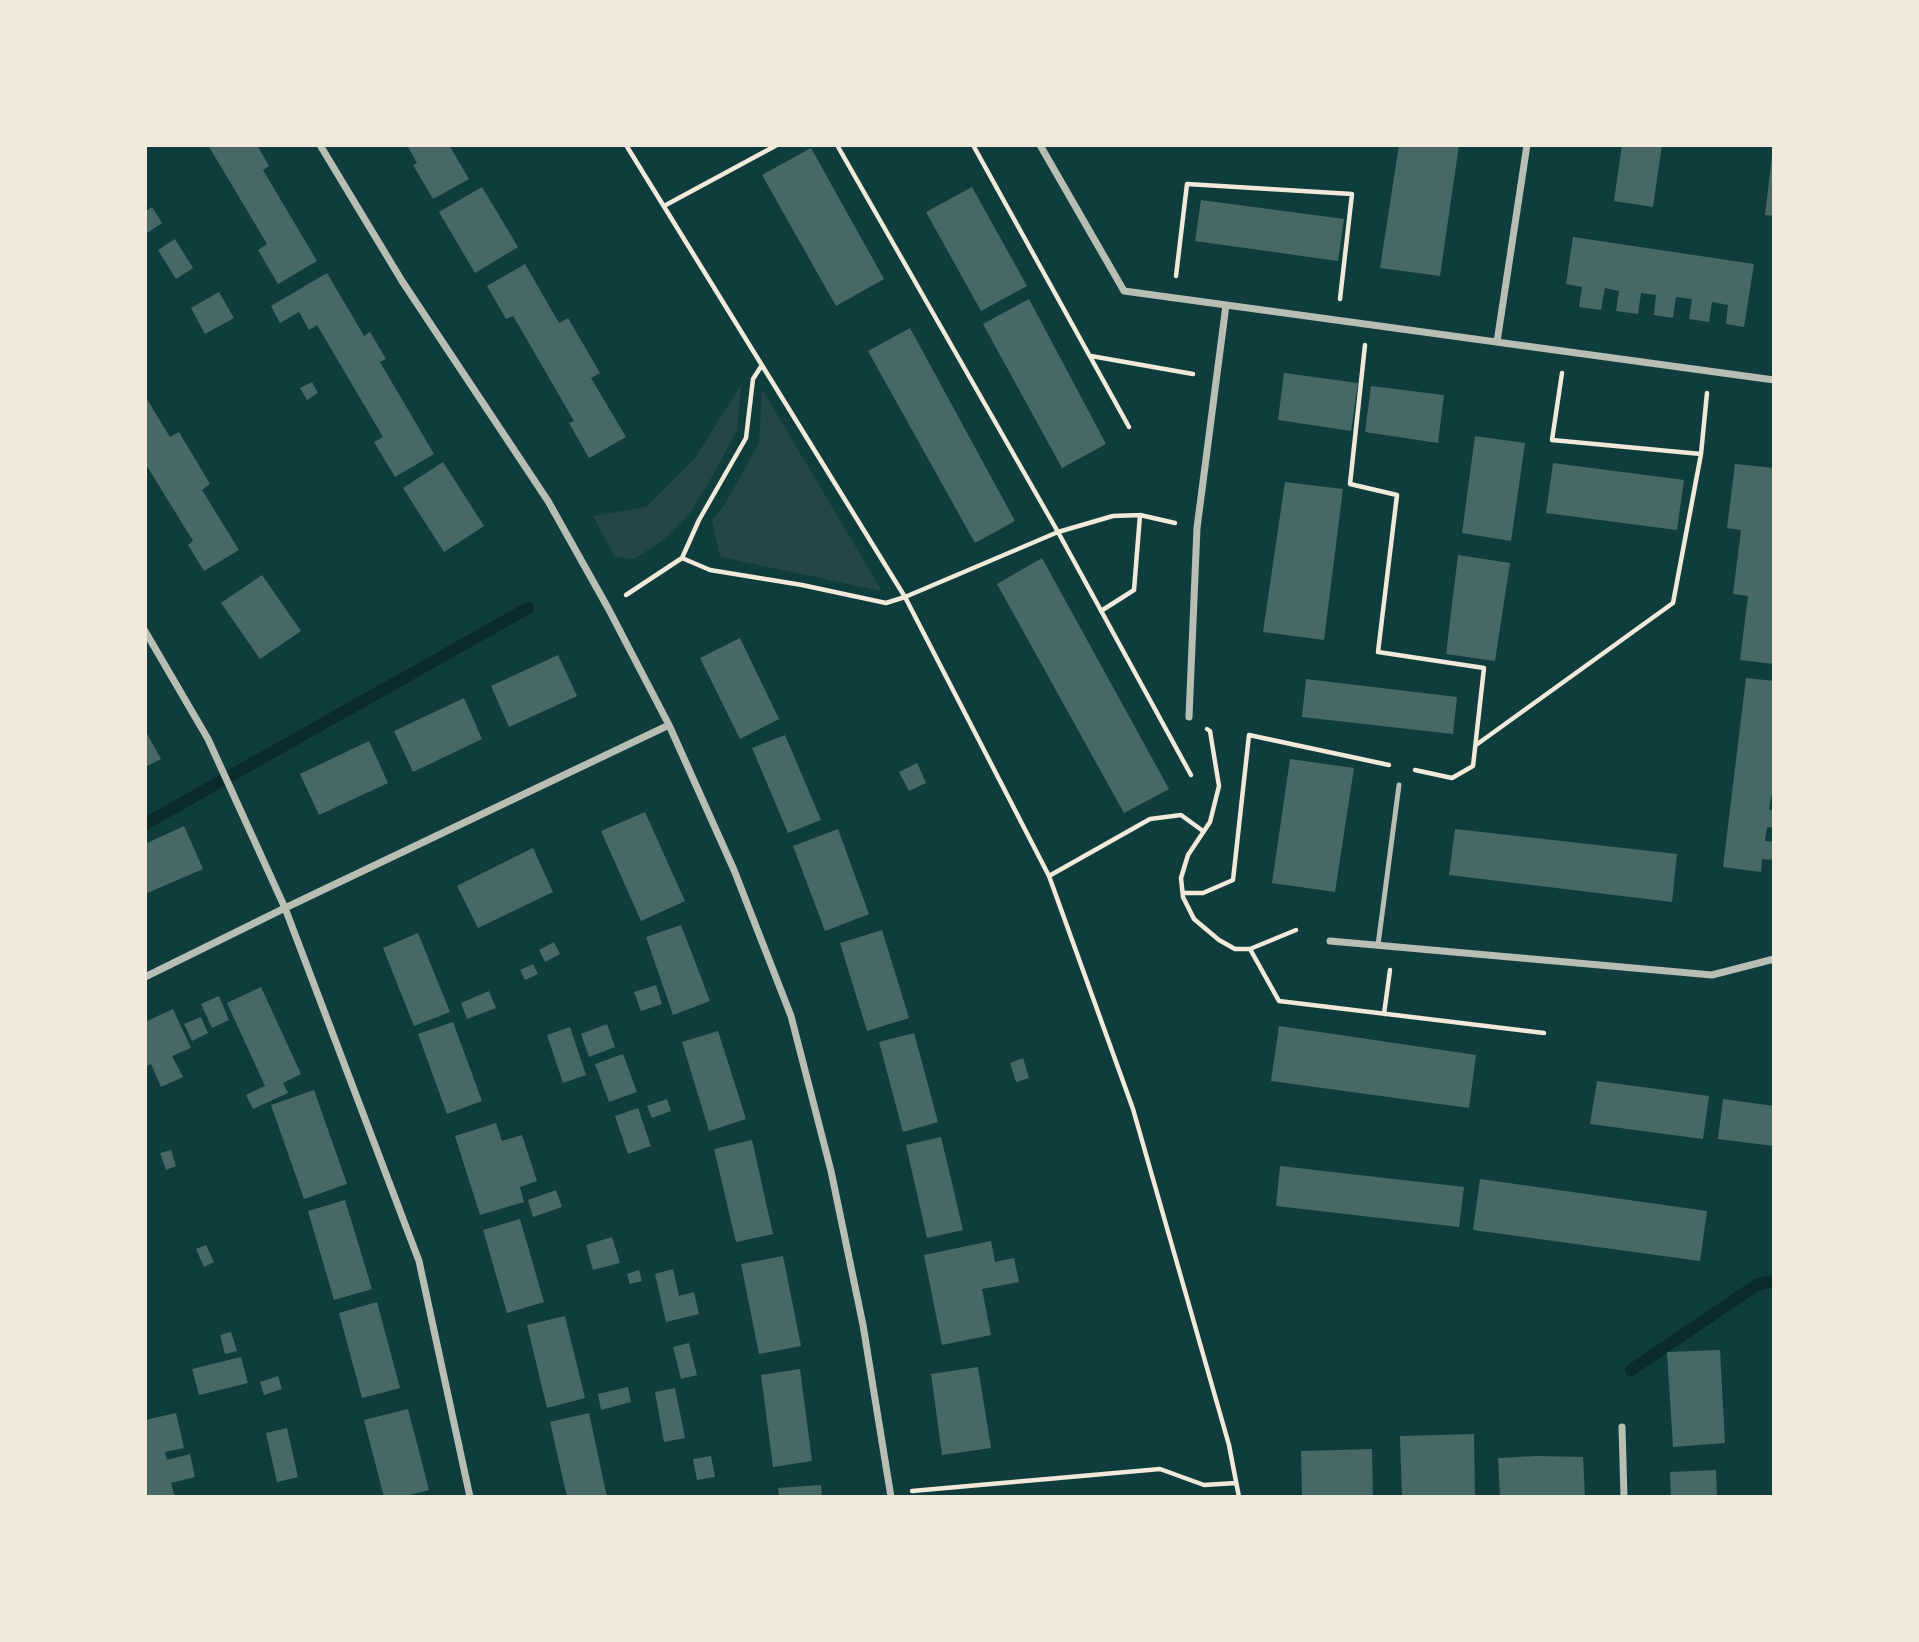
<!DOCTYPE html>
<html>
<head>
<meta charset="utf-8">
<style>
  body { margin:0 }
  #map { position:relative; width:1919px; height:1642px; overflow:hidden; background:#0f3d3e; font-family:Lato,sans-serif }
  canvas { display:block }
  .frame { position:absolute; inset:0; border:147px solid #f1e9da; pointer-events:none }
</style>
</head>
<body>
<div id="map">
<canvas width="1919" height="1642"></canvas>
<div class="frame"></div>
</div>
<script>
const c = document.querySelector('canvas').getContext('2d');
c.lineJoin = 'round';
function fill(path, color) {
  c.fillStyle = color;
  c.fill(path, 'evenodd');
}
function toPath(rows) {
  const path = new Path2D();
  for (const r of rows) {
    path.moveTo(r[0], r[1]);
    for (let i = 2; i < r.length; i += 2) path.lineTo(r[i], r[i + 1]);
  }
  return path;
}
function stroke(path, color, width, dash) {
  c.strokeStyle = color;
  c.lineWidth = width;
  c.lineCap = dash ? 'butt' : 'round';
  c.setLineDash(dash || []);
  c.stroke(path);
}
const green = toPath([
  [741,385,737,430,712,477,690,513,662,541,634,559,615,557,593,516,646,507,695,458],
  [762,389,882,591,720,557,712,520,725,504,759,443]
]);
const stream = toPath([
  [145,824,528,608],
  [1631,1370,1758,1284,1774,1281]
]);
const building = toPath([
  [208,145,257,145,269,166,263,170,317,261,278,284,258,250,267,244],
  [407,145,449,145,469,179,433,199,413,165,417,163],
  [1399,145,1459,145,1440,276,1380,268],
  [1622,145,1662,145,1653,207,1614,201],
  [811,148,884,279,836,306,762,175],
  [1772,156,1774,156,1774,216,1765,215],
  [482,187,518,247,475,273,439,212],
  [972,187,1027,286,981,311,926,212],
  [1201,200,1344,219,1338,261,1195,241],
  [152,207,162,223,147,233,145,230,145,212],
  [1573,237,1754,264,1744,327,1726,324,1728,305,1712,302,1709,322,1689,319,1692,299,1676,297,1673,318,1654,315,1656,295,1641,293,1638,314,1616,311,1619,291,1605,288,1601,310,1579,307,1582,287,1566,284],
  [175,239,193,268,176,279,158,250],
  [525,264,559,323,568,318,600,373,591,378,626,437,589,458,569,423,574,421,519,326,513,316,506,319,487,286],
  [327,273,364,336,370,332,386,359,380,362,434,454,395,477,374,442,383,437,317,325,309,330,299,312,280,323,271,306],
  [219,292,234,318,205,334,191,308],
  [1029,299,1106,444,1062,468,983,324],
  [910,328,1015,521,975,543,868,351],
  [1284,373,1358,383,1351,431,1278,420],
  [312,382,318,393,307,400,300,388],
  [1371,386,1444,395,1438,443,1365,432],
  [145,396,170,437,179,432,210,484,202,490,239,550,204,571,188,545,193,541,145,463],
  [1475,436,1525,443,1511,541,1462,533],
  [443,462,484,526,444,552,403,488],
  [1553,463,1684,480,1677,530,1546,513],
  [1735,464,1774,468,1774,664,1740,660,1748,596,1733,594,1741,530,1727,528],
  [1285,482,1343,489,1324,640,1263,632],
  [1458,555,1510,563,1495,661,1446,654],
  [1042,558,1169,789,1124,813,997,584],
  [262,575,301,631,260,659,221,603],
  [740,638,779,719,740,739,700,658],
  [558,655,577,696,509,727,491,686],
  [1746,678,1774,681,1774,797,1771,796,1769,810,1774,810,1774,828,1767,827,1765,841,1774,842,1774,860,1762,859,1761,872,1723,867],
  [1306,679,1457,697,1453,734,1302,717],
  [464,698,482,739,413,772,394,731],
  [145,730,161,759,145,767],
  [785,735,821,820,788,833,752,748],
  [369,741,388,783,319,815,300,774],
  [1290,759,1354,768,1335,892,1272,883],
  [917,763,926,783,909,791,899,772],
  [645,812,685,901,641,921,601,831],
  [184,826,203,869,145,894,145,844],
  [838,829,869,914,825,931,793,846],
  [1455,829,1677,854,1672,902,1449,875],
  [533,848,553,892,478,928,457,886],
  [681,925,710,1001,673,1015,646,937],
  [882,930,909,1018,867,1031,840,943],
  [418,933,450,1012,414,1026,383,948],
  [554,942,560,954,545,962,539,950],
  [533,964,538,974,525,980,520,970],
  [656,985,662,1004,641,1011,634,992],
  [261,987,301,1074,283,1083,288,1093,253,1109,246,1095,265,1086,227,1003],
  [489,991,496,1008,467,1019,461,1003],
  [219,996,229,1020,212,1028,201,1004],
  [173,1009,191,1048,172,1056,183,1077,161,1087,151,1064,145,1067,145,1022],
  [201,1017,208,1033,192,1041,184,1024],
  [453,1022,482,1101,447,1114,418,1034],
  [607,1024,615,1047,589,1057,581,1034],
  [1279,1026,1476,1055,1469,1108,1271,1081],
  [570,1027,586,1075,563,1083,547,1035],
  [718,1031,746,1119,709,1131,682,1042],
  [914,1033,938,1122,903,1132,879,1042],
  [623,1054,637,1092,609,1102,595,1064],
  [1023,1058,1029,1078,1016,1082,1010,1063],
  [1597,1081,1709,1096,1703,1139,1590,1124],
  [314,1090,347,1184,304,1199,271,1105],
  [667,1099,671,1111,652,1118,647,1106],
  [1723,1099,1774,1106,1774,1146,1718,1139],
  [638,1108,651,1146,628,1154,615,1116],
  [496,1123,502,1141,522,1135,537,1181,520,1187,524,1202,480,1215,455,1136],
  [941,1137,963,1230,927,1238,906,1145],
  [752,1140,773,1234,736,1242,714,1149],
  [171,1150,176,1166,166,1170,160,1153],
  [1280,1166,1464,1187,1459,1227,1276,1206],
  [1480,1179,1707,1211,1700,1261,1473,1230],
  [556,1190,562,1207,533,1217,528,1200],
  [345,1200,372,1289,334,1300,308,1211],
  [520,1219,544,1302,507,1313,483,1230],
  [612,1237,620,1263,593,1270,586,1245],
  [991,1241,995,1262,1014,1258,1019,1282,982,1289,991,1335,942,1345,924,1255],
  [206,1245,214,1262,204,1267,196,1249],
  [783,1256,801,1346,759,1354,741,1264],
  [673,1269,679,1296,694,1292,699,1314,666,1322,655,1274],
  [639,1270,642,1281,630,1284,627,1274],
  [377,1302,400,1388,362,1398,339,1313],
  [565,1316,585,1398,547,1408,527,1325],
  [231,1332,237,1351,225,1354,220,1335],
  [689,1343,697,1375,681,1379,673,1347],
  [1720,1350,1725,1443,1673,1447,1667,1352],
  [241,1357,248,1383,199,1395,192,1369],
  [978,1367,991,1448,942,1455,931,1374],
  [800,1369,812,1461,773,1467,761,1375],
  [278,1376,282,1389,264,1395,260,1382],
  [628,1387,631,1402,601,1410,598,1394],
  [675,1388,685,1438,664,1442,655,1392],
  [408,1409,429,1490,402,1497,384,1497,364,1420],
  [176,1413,184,1448,165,1452,167,1460,190,1454,195,1477,171,1483,175,1497,145,1497,145,1420],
  [589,1413,607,1497,567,1497,550,1422],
  [287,1428,298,1477,277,1482,266,1433],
  [1474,1434,1475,1497,1402,1497,1400,1436],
  [1372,1449,1373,1497,1302,1497,1301,1451],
  [711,1456,715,1477,697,1480,693,1459],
  [1536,1456,1583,1457,1585,1497,1500,1497,1498,1458],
  [1716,1470,1717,1497,1671,1497,1670,1472],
  [821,1485,822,1497,779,1497,778,1488]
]);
const path = toPath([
  [626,145,905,597,1049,876,1133,1109,1229,1445,1239,1497],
  [837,145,1058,532,1191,775],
  [973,145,1129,427],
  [664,206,777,145],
  [1176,276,1187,184,1352,194,1340,299],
  [1365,345,1350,484,1397,495,1378,652,1484,668,1473,766,1452,778,1415,770],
  [1091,356,1193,374],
  [1562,373,1552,440,1701,454,1707,393],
  [682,558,699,520,746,438,753,379,762,365],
  [626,595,682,558,710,570,802,585,886,603,905,597,1058,532,1113,516,1140,515,1175,523],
  [1101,611,1134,590,1140,515],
  [1207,729,1210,731,1219,786,1210,822,1188,855,1181,878,1183,897,1194,919,1219,940,1235,949,1250,949,1296,930],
  [1476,745,1673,603,1701,454],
  [1049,876,1150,819,1181,815,1203,831],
  [1183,893,1203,893,1233,880,1249,735,1389,765],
  [1250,949,1279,1001,1544,1033],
  [1384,1014,1390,970],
  [912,1491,1160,1469,1204,1485,1236,1483]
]);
const service = toPath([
  [1378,945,1399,785]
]);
const minor = toPath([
  [320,145,402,281,548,501,608,608,669,725,734,870,791,1016,831,1171,863,1325,891,1497],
  [1040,145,1124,291,1774,380],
  [1497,342,1527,145],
  [145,631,208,739,285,908,419,1261,470,1497],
  [1189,717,1197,528,1226,305],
  [1330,941,1712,975,1774,959],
  [145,977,285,908,669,725],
  [1622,1427,1624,1497]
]);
fill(green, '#244646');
stroke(stream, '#0a2a2b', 12);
fill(building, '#486865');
stroke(path, '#f1e9da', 4.5);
stroke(service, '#b8beb3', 5);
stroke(minor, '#b8beb3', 7);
</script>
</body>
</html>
